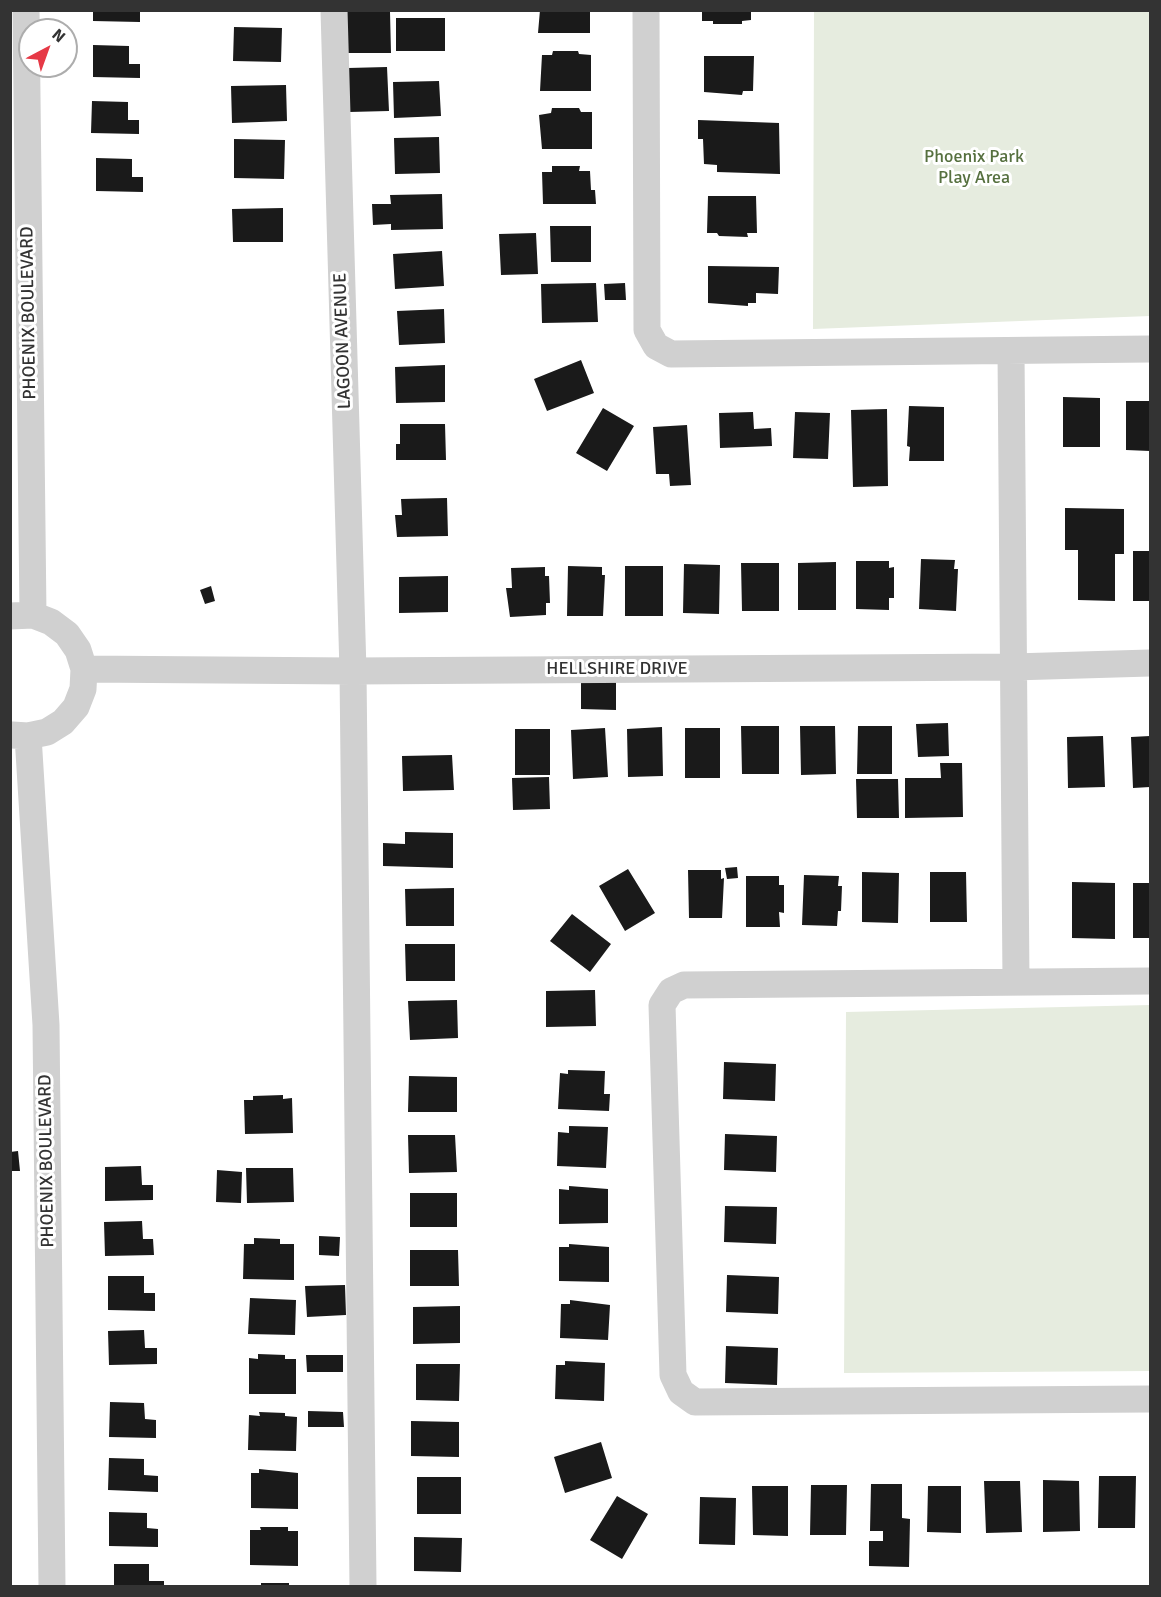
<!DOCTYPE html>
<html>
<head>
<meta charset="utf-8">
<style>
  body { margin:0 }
  #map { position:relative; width:1161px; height:1597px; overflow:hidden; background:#fff; font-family:Signika,sans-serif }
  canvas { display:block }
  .frame { position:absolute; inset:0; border:12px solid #333; pointer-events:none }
  .north { position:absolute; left:18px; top:18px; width:60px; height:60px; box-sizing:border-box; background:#fff; border:2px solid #adadad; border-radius:50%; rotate:41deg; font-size:16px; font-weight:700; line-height:24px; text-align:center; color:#333 }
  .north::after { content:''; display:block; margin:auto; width:21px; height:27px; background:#e63946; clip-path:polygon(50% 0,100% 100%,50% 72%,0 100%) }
</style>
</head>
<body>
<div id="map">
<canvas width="1161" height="1597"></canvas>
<div class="frame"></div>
<div class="north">N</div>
</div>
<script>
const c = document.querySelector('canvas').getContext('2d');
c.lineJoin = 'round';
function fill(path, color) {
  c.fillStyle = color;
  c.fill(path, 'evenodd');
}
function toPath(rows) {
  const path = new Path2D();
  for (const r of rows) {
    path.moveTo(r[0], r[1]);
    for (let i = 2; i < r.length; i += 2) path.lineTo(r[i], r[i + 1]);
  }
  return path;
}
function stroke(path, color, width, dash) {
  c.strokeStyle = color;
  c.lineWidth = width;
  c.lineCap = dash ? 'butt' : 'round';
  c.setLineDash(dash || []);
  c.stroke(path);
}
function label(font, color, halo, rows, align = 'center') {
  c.font = font + ' Signika,sans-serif';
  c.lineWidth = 6;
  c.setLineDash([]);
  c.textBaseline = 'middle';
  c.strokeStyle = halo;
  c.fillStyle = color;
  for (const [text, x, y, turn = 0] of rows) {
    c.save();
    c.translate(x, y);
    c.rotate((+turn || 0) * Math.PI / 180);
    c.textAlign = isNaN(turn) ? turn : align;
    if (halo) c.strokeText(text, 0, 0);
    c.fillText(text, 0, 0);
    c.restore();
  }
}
const green = toPath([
  [814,11,1150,11,1150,316,813,329],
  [1150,1005,1150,1371,844,1373,846,1012]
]);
const building = toPath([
  [93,10,140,10,140,22,93,21],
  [540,10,590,10,590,33,538,33],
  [702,10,751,10,751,20,742,21,742,24,713,24,713,21,702,21],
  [346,12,390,12,391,53,347,53],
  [396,18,445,18,445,51,396,51],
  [234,27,282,28,281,62,233,61],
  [93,45,129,46,129,64,140,64,140,78,93,77],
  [553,51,578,51,579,54,591,55,591,91,540,91,542,55,552,55],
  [704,56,754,56,753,91,743,91,742,95,704,92],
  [387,67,389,111,349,112,348,68],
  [439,81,441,116,394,118,393,82],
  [286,85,287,121,232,123,231,86],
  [92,101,128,102,128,120,139,120,139,134,91,133],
  [552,108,579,108,581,112,592,112,592,149,542,149,539,115,551,113],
  [698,120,779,123,780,174,717,172,717,165,704,164,703,139,698,139],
  [439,137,440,173,395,174,394,138],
  [234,139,285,140,284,179,234,178],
  [96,158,132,159,132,177,143,177,143,192,96,191],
  [552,166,580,166,579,171,590,171,591,190,595,190,596,204,543,204,542,172,552,172],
  [442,194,443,229,391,230,391,224,373,225,372,204,391,204,390,195],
  [708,196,756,196,757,233,747,233,748,237,719,236,717,233,707,233],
  [283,208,283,242,233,242,232,209],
  [550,226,591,226,591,262,551,262],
  [536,233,538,274,501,275,499,234],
  [442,251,444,286,395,289,393,254],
  [708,266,779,267,778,294,756,293,756,303,748,303,748,306,708,303],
  [596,283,598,322,542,323,541,284],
  [625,283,626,300,605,300,604,284],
  [444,309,445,343,399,345,397,311],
  [581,360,594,393,547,411,534,379],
  [445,365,445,402,396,403,395,367],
  [1063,397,1100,398,1100,447,1063,447],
  [1126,401,1150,401,1150,451,1126,450],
  [909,406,944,407,944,461,909,461,910,447,907,446],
  [603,408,634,426,607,471,576,453],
  [887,409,888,486,853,487,851,410],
  [753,412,754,429,771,428,772,446,720,448,719,413],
  [795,412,830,413,828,459,793,458],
  [400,424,445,424,446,460,396,460,396,444,400,444],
  [687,425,691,485,670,486,669,474,656,474,653,427],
  [447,498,448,536,397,537,395,515,402,515,401,499],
  [1065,508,1124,509,1124,554,1115,554,1115,601,1078,600,1078,550,1065,550],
  [1133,551,1150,551,1150,601,1133,601],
  [921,559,955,560,954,569,958,569,956,611,919,609],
  [856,561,889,561,889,568,894,567,894,598,889,598,889,610,856,609],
  [836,562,836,610,798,610,798,563],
  [741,563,779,563,779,611,742,611],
  [684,564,720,565,719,614,683,613],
  [568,566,602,567,602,575,605,575,603,616,567,616],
  [625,566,663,566,663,616,625,616],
  [545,567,545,576,549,576,550,603,546,603,546,615,510,617,506,588,512,588,511,568],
  [448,576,448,612,399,613,399,577],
  [211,586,215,601,205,604,200,590],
  [581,678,616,679,616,710,581,709],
  [948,723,949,756,918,757,916,724],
  [741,726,779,726,779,774,742,774],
  [800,726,835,726,836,774,801,775],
  [858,726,892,726,892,774,857,774],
  [662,727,663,776,628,777,627,729],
  [605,728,608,777,573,779,571,730],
  [685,728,720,728,720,778,685,778],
  [515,729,550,729,550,775,515,775],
  [1103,736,1105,787,1068,788,1067,737],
  [1150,736,1150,787,1133,788,1131,737],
  [452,755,454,790,403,791,402,756],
  [940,763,962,763,963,817,905,818,905,778,941,778],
  [549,777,550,809,513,810,512,778],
  [856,779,898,779,899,818,857,818],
  [405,832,453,833,453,868,383,866,383,843,405,844],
  [737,867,738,878,727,879,725,868],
  [628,869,655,913,625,931,599,886],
  [688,870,721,870,721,879,724,878,722,918,689,918],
  [862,872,899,873,898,923,862,922],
  [930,872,966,872,967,922,930,922],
  [804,875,839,876,838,886,842,886,841,911,838,911,837,926,802,925],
  [746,876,779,876,779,885,784,885,784,913,779,912,780,927,746,927],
  [1072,882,1115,883,1115,939,1072,938],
  [1133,883,1150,883,1150,938,1133,938],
  [454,888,454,926,406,926,405,889],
  [572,914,611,944,590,972,550,941],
  [405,944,455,944,455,981,406,981],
  [595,990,596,1026,546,1027,546,991],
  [457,1000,458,1038,410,1040,408,1001],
  [724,1062,776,1064,775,1101,723,1099],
  [568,1070,605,1071,604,1094,610,1094,609,1111,558,1109,560,1073,568,1074],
  [409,1076,457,1077,457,1112,408,1112],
  [283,1095,283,1099,292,1098,293,1133,245,1134,244,1100,253,1100,253,1096],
  [569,1126,608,1127,606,1168,557,1166,558,1132,569,1133],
  [725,1134,777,1136,776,1172,724,1170],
  [408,1135,455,1135,457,1172,409,1173],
  [18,1151,20,1171,10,1171,10,1152],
  [141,1166,142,1185,153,1185,153,1200,105,1201,105,1167],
  [246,1168,293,1168,294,1202,247,1203],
  [217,1170,242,1172,241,1203,216,1202],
  [569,1186,608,1189,608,1223,559,1224,559,1189,569,1190],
  [410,1193,457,1193,457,1227,410,1227],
  [725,1206,777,1207,776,1244,724,1242],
  [142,1221,143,1239,153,1239,154,1255,105,1256,104,1222],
  [319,1236,340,1237,339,1256,319,1255],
  [254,1238,280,1239,280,1244,294,1244,294,1280,243,1279,244,1244,254,1244],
  [569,1244,609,1247,609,1282,559,1281,559,1247,569,1247],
  [410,1250,458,1250,459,1286,410,1286],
  [727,1275,779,1277,778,1314,726,1312],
  [108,1276,144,1276,144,1293,155,1293,155,1311,108,1310],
  [345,1285,346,1315,307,1317,305,1286],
  [250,1298,296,1300,295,1335,248,1334],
  [570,1300,610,1305,608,1340,560,1338,561,1304,570,1304],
  [460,1306,460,1343,413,1344,413,1307],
  [144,1330,145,1348,157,1348,157,1364,109,1365,108,1331],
  [726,1346,778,1348,777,1385,725,1383],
  [258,1354,285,1355,285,1359,296,1359,296,1394,249,1394,249,1358,258,1359],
  [306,1355,343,1355,343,1372,307,1372],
  [565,1361,605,1363,604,1401,555,1399,556,1365,565,1365],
  [416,1364,460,1364,459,1401,416,1400],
  [110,1402,144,1403,145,1419,156,1420,156,1438,109,1437],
  [308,1411,343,1412,344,1427,308,1427],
  [259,1412,285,1413,285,1416,297,1417,296,1451,248,1450,249,1415,260,1416],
  [411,1421,459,1422,459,1457,411,1456],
  [601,1442,612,1478,565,1493,554,1457],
  [109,1458,144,1459,144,1475,158,1476,158,1492,108,1490],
  [259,1469,298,1473,298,1509,251,1508,251,1473,259,1473],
  [1099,1476,1136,1476,1135,1528,1098,1528],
  [417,1477,461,1477,461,1514,417,1514],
  [1043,1480,1079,1481,1080,1531,1043,1532],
  [984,1481,1020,1481,1022,1532,986,1533],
  [871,1484,902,1484,902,1518,910,1519,909,1567,869,1566,869,1541,883,1541,883,1531,870,1531],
  [811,1485,847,1485,846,1535,810,1535],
  [752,1486,788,1486,788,1536,753,1535],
  [928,1486,961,1486,961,1533,927,1532],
  [617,1496,648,1514,622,1559,590,1540],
  [700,1497,736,1498,735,1545,699,1544],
  [109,1512,147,1513,147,1528,158,1529,158,1547,109,1546],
  [260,1527,288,1527,288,1531,298,1531,298,1566,250,1565,250,1530,261,1530],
  [414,1537,462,1538,461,1572,414,1571],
  [114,1564,149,1564,149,1581,164,1581,164,1586,114,1586],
  [261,1583,289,1583,289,1586,261,1586]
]);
const street = toPath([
  [26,10,33,615],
  [334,10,353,671,363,1586],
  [646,10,647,330,656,346,671,354,1150,349],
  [1011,351,1016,982],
  [10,616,33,615,51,622,67,634,78,650,84,669,83,689,76,707,63,722,47,732,28,736,12,735],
  [84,669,353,671,1013,667,1150,663],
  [28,736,46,1025,52,1586],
  [1150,981,684,985,671,991,662,1005,673,1375,681,1392,695,1402,1150,1399]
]);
const parkNames = [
  ["Phoenix Park",974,157],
  ["Play Area",974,178]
];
const streetNames = [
  ["PHOENIX BOULEVARD",29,313,-91],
  ["LAGOON AVENUE",343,341,-92],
  ["HELLSHIRE DRIVE",617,669],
  ["PHOENIX BOULEVARD",47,1161,-91]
];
fill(green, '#e6ecdf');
fill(building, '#1a1a1a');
stroke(street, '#d0d0d0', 27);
label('18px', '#56703f', '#fff', parkNames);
label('18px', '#333', '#fff', streetNames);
</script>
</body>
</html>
